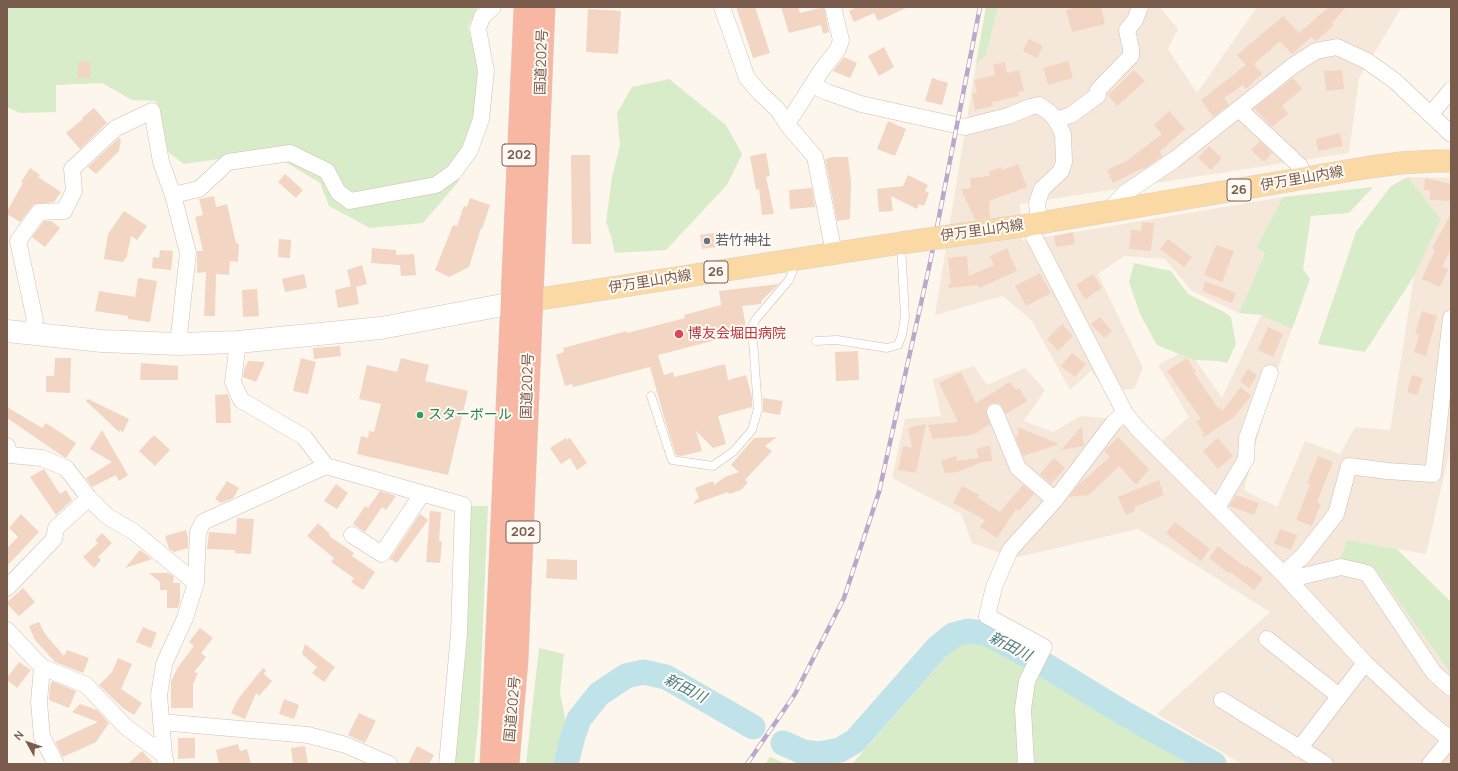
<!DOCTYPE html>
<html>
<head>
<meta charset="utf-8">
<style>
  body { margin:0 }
  #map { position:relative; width:1458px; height:771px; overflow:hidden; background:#fdf6ec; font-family:Manrope,sans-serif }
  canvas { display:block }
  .frame { position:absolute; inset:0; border:8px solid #7a5c4d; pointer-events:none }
  .north { position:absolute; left:8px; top:723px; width:40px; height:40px; -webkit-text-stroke:3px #fffaf3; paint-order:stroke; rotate:310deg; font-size:11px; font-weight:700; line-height:16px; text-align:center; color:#7a5c4d }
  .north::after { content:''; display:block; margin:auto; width:14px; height:18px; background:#7a5c4d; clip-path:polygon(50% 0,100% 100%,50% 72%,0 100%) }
</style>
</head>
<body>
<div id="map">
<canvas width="1458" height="771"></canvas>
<div class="frame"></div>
<div class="north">N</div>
</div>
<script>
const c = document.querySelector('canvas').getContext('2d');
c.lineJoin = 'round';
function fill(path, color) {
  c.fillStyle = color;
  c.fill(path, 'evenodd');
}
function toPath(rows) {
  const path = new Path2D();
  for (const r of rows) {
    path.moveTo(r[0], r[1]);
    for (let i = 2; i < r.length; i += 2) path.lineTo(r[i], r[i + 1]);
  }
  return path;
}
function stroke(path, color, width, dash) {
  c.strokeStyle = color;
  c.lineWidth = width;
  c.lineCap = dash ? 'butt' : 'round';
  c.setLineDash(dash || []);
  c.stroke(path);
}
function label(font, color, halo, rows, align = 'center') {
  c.font = font + ' Manrope,"Noto Sans JP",sans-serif';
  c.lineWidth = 4;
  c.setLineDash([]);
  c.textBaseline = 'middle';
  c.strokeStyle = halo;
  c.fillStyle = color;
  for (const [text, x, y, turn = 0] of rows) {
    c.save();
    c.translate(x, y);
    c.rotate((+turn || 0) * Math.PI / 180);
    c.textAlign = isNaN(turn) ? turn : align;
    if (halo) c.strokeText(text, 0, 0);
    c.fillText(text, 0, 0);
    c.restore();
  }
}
const residential = toPath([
  [998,7,1160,7,1178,29,1168,49,1197,93,1257,7,1402,7,1359,78,1349,153,1020,204,1022,241,1283,197,1256,248,1265,253,1239,313,1192,291,1165,259,1124,256,1098,274,1143,368,1134,389,1107,391,1091,371,1070,390,1032,321,1003,296,935,315,976,63,986,56],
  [1408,177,1451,178,1451,446,1426,554,1347,540,1339,561,1376,570,1451,674,1451,764,1242,764,1157,714,1270,612,1138,529,1014,558,972,543,961,514,892,478,905,419,941,416,933,379,974,366,987,385,1025,368,1045,390,1024,421,1053,432,1081,416,1138,421,1162,441,1189,417,1158,365,1188,349,1222,398,1261,315,1292,329,1270,390,1244,490,1277,507,1305,441,1340,454,1355,427,1390,430,1414,276,1441,219]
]);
const green = toPath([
  [7,7,478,7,468,27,481,77,473,128,458,156,459,181,423,223,370,228,329,206,320,183,269,152,184,164,168,152,156,101,132,100,102,83,56,85,56,112,20,113,7,107],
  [986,7,998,7,986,56,976,63],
  [669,79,726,125,742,154,727,185,666,250,615,253,611,236,606,222,612,177,620,145,617,113,632,87],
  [1408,177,1441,219,1414,276,1365,352,1318,344,1356,232,1391,186],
  [1373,187,1349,213,1311,216,1303,269,1310,279,1292,329,1261,315,1239,313,1265,253,1256,248,1283,197],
  [1134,263,1171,271,1188,294,1224,312,1231,317,1236,344,1227,363,1219,361,1194,360,1157,345,1140,314,1129,282],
  [470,506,488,506,479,717,474,764,455,764],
  [1347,540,1397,549,1451,602,1451,674,1376,570,1339,561],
  [966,641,988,642,1188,764,852,764,952,650],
  [539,648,564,654,560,692,566,723,558,764,526,764],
  [770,757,787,764,765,764]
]);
const river = toPath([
  [783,743,803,752,819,754,840,750,855,741,937,648,953,635,969,631,988,634,1045,665,1122,712,1214,764],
  [566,764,573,736,579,719,599,694,626,676,643,672,666,677,753,727]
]);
const building = toPath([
  [736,7,755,7,770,53,753,58],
  [781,7,798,7,800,13,824,7,829,32,823,34,821,25,789,33],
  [857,7,908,7,878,21,874,13,854,22,849,11],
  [1078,7,1101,7,1105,24,1072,32,1066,10],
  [1329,7,1346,7,1332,23,1334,25,1316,41,1311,37,1292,54,1280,41,1254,64,1262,74,1246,89,1243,85,1224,98,1229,105,1213,117,1201,100,1246,65,1237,55,1283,16,1299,33],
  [588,9,621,11,618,54,586,52],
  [1029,39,1043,46,1037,58,1023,51],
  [884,47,894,67,879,76,868,56],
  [844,57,857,63,850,78,833,71],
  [1068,61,1073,78,1048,85,1043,68],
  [78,62,90,62,90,78,78,78],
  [1005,62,1007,73,1019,70,1024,91,1018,92,1019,96,992,102,993,106,975,110,972,94,977,93,974,80,995,75,993,65],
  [1134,70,1145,81,1117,106,1108,95],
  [1342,70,1344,89,1326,91,1324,71],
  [932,78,948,83,942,105,925,101],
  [1293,78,1302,89,1282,106,1288,114,1272,127,1254,108],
  [94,108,107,123,80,149,66,133,83,119,82,118],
  [1169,111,1185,129,1159,152,1163,156,1144,169,1143,168,1113,183,1107,170,1128,160,1162,134,1154,125],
  [888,121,906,129,895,156,877,149],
  [1340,133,1343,146,1318,151,1316,139],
  [119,138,121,140,119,151,96,174,88,167],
  [1260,141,1272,153,1264,162,1251,150],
  [1209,146,1222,158,1211,170,1198,158],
  [766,153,770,176,766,177,774,214,762,215,759,189,756,190,750,156],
  [571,155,590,155,591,244,572,244],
  [833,157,848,157,851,182,850,219,837,221,825,159],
  [1018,164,1027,187,989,201,990,218,975,220,961,189,971,188,970,178,990,176,988,172,1001,167,1002,170],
  [30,168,40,175,38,177,61,192,54,202,34,204,20,222,7,214,7,211,23,183,21,182],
  [285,174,303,190,296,198,278,182],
  [908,175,928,185,925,191,929,193,924,206,919,204,917,209,891,196,893,211,879,212,877,189,903,186],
  [1425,178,1451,184,1451,201,1430,200,1430,191,1424,190],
  [812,188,815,207,790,209,789,190],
  [214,196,216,207,227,204,236,243,239,244,238,262,230,261,229,275,216,274,215,316,204,316,206,272,197,273,197,251,203,251,195,217,203,215,199,199],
  [470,198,490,205,482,229,481,228,469,267,449,277,435,270,453,225,457,226,464,206,467,207],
  [124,211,147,226,137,240,131,236,127,256,123,262,104,259,108,234],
  [1451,214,1451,249,1442,266,1448,269,1440,287,1422,279,1435,250,1432,248],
  [44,221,51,221,60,228,45,247,32,237],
  [1142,222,1154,223,1151,251,1129,249,1131,230,1141,231],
  [1073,232,1075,244,1056,247,1054,236],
  [714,233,716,247,702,249,700,235],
  [279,239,291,240,290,258,278,257],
  [1168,239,1192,257,1184,267,1160,249],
  [1216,245,1234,251,1222,282,1204,275],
  [372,248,396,250,396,255,414,254,416,275,401,276,400,265,371,263],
  [1007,248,1017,271,979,288,978,285,949,288,948,285,951,284,948,258,967,256,969,276,994,265,990,256],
  [160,250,173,251,171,270,152,268,153,257,159,258],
  [362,265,367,284,356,287,359,304,338,308,335,290,351,286,347,270],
  [1040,273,1051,293,1026,306,1015,286],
  [304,274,307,288,285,292,282,279],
  [1093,274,1102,288,1085,299,1076,285],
  [138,278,157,281,150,322,128,319,128,316,95,311,99,291,135,297],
  [1205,281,1236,293,1232,303,1202,291],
  [779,284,762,300,761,304,742,306,747,332,658,355,664,375,673,372,674,377,725,364,728,380,746,375,752,397,752,407,718,416,726,444,713,448,696,431,702,451,682,456,676,455,664,417,650,367,573,387,572,384,565,386,556,355,564,352,563,348,627,331,627,333,685,318,684,315,721,305,719,291],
  [257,289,259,316,243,317,242,290],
  [1422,311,1437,316,1426,356,1414,352,1419,335,1415,334],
  [1100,317,1112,331,1104,338,1091,324],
  [1062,324,1073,336,1058,351,1047,339],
  [1268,327,1283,334,1273,357,1258,350],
  [340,346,341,356,314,359,313,348],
  [858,351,859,380,836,381,835,352],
  [1072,353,1086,364,1075,377,1061,366],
  [55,358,71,358,70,393,46,392,46,376,54,376],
  [301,358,316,362,308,394,293,391],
  [401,358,429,365,425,381,468,391,448,475,357,454,361,436,368,438,369,431,374,432,381,404,359,399,367,365,397,372],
  [1187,358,1196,372,1194,373,1218,408,1219,407,1222,411,1241,387,1251,396,1234,417,1204,437,1202,435,1204,433,1196,422,1201,419,1167,371],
  [248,361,265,362,256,382,243,377,244,370],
  [141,363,178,366,178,380,140,380],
  [1248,369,1257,375,1249,388,1240,381],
  [961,372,976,403,1010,382,1016,390,1019,388,1027,401,1006,414,1000,404,996,403,992,403,987,407,986,411,990,424,973,435,933,439,928,425,958,422,939,383],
  [1412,375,1423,378,1417,395,1407,392],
  [228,394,230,400,231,423,216,423,215,395],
  [763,398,783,401,780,415,763,412],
  [88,399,129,419,123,432,120,430,119,432,86,401],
  [7,407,42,428,46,423,76,443,66,458,64,457,7,418],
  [926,424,916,473,898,470,903,446,912,448,908,428],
  [1082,426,1084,446,1061,450],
  [1017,427,1059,444,1023,456,1015,436,1019,435],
  [102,430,128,475,119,481,116,475,92,487,86,478,112,462,90,449],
  [154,435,170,450,155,466,139,451],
  [777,437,765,446,772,451,745,480,748,482,741,490,729,494,728,492,694,504,694,502,699,498,695,488,713,481,714,485,725,477,739,472,731,465,754,438],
  [1118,437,1149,469,1136,485,1119,466,1089,495,1069,497,1077,486,1110,457,1104,451],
  [566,438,567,440,570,438,587,463,577,470,570,458,561,464,550,448],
  [1218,438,1233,456,1218,469,1203,451],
  [990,445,992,461,982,462,957,472,945,473,941,461,956,456,957,461,979,458,976,449],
  [1318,456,1333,462,1317,502,1321,504,1312,526,1296,520,1310,485,1307,484],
  [1054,458,1065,468,1051,484,1040,474],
  [44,469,60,494,66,490,72,500,56,515,30,477],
  [1159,480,1164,495,1134,507,1135,511,1126,515,1118,497],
  [227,481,239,488,233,498,221,503,215,499],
  [336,484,348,493,337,509,324,501],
  [1023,485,1034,494,1019,511,1016,509,997,538,980,527,985,520,953,503,962,486,979,495,977,497,1000,512],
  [380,491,396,496,386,510,382,507,365,532,353,524,365,506,368,508],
  [1236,495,1259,503,1254,515,1229,506],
  [430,511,441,512,439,541,442,542,440,563,426,562],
  [21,514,39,532,7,566,7,548,18,537,9,528],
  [420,514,428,520,397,563,390,559],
  [237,518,254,519,251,554,235,553,235,550,207,549,209,532,236,534],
  [1175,522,1210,549,1201,561,1166,533],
  [318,523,330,534,329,536,354,553,352,556,375,572,363,590,351,582,354,578,331,562,334,558,307,536],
  [1280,529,1297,535,1291,550,1274,544],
  [186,530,188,538,188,548,174,552,169,549,165,536],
  [102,533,112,543,98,557,101,560,94,568,83,557,98,543,95,540],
  [1218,546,1245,567,1247,566,1263,578,1254,590,1230,572,1228,573,1209,558],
  [140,550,152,559,125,568],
  [547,559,577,560,577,580,546,578],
  [149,573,169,573,174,577,173,583,180,583,180,601,178,608,167,608,167,590,160,590,160,582],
  [23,588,35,602,19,616,7,604,7,602],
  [39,622,45,634,64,656,67,650,89,658,83,673,55,662,35,640,29,626],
  [143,627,157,633,151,648,136,642],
  [200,628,213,638,201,653,206,657,194,672,198,673,193,684,193,708,171,708,171,681,178,667,194,646,189,642],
  [305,644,335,667,324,682,312,673,317,667,302,654],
  [118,658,132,664,121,689,142,703,134,715,123,708,99,685,112,672],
  [19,662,31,670,17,688,7,680,7,678],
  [263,668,266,670,264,674,272,681,259,696,256,693,245,719,231,713,238,699],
  [52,681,76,691,69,708,49,700,50,686],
  [284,699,299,705,294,719,279,714],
  [80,704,97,710,109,723,96,742,63,757,55,742,98,722,72,712],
  [359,713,376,721,365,743,348,735],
  [178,738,195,738,195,758,178,759],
  [238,744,240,751,247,749,251,764,219,764,216,750],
  [305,746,308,764,293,764,291,748],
  [417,746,434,755,429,764,408,764],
  [142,751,154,764,128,764]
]);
const lane = toPath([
  [816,341,837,340,887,348,898,345,902,335,905,317,901,244],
  [651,396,672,460,713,466,734,451,752,430,758,409,752,327,756,319,789,280,792,273,793,261]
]);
const street = toPath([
  [722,7,747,78,760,93,777,109,790,128,815,157,834,253],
  [813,85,827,92,861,104,965,127,1008,116,1030,107,1039,105,1050,113,1056,120,1063,134,1064,162,1061,171,1042,189,1037,203,1039,223],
  [1239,109,1300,166,1303,179],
  [1431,114,1451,90],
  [1056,120,1071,115,1098,95,1098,90,1131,56,1131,49,1127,30,1135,20,1140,7],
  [787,124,821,71,838,49,841,40,833,7],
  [173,195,199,189,228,162,290,153,327,171,338,192,350,201,436,185,454,172,470,150,481,119,486,71,478,29,482,17,493,7],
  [1106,213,1125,193,1174,160,1294,65,1316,51,1337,47,1367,61,1395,81,1451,134],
  [1028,225,1125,413,1138,429,1283,574,1365,663,1425,719,1451,740],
  [30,335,35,320,18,241,39,212,64,211,74,191,72,169,116,128,152,111,161,162,173,195,188,253,178,344],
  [995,412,1018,468,1055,500],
  [7,446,10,455,42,458,66,468,89,498,107,516,134,532,196,583],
  [326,466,463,505,459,634,447,764],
  [1217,508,1246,459,1247,438,1270,373],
  [352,535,382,554,422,494],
  [1283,574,1303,556,1336,514,1349,466,1387,471,1433,474,1451,318],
  [1283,574,1299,577,1341,567,1367,573,1434,673,1451,688],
  [7,588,54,539,56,528,89,498],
  [7,630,42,667,86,685,126,727,164,755],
  [1267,639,1339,696],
  [42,667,39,702,42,737,56,764],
  [1222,700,1325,764],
  [161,722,308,735,346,745,389,764],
  [1299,749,1365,663],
  [166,764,164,755,159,695,164,664,185,618,196,583,198,532,203,522,326,466,304,437,241,400,233,382,238,342],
  [1026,764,1023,709,1027,681,1044,647,987,616,994,587,1010,550,1055,500,1114,422,1125,413],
  [1430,764,1450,740]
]);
const secondary = toPath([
  [7,331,102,341,178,344,238,342,381,328,513,303]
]);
const primary = toPath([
  [1028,225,1370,167,1401,163,1435,161,1451,161],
  [514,303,901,243]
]);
const highway = toPath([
  [491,764,525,7],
  [508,764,517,661,544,7]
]);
const rail = toPath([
  [747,764,795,694,844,598,879,492,930,263,980,7]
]);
const primaryBridge = toPath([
  [901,243,1028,225]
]);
const markers = [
  [707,241,4,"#6b7280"],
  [679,334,5,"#e0444e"],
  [420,415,4,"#2e9e5b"]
];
const shields = [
  [519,155,34],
  [1239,190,24],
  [716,272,24],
  [523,532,34]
];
const shieldNames = [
  ["202",519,155],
  ["26",1239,190],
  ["26",716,272],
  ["202",523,532]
];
const streetNames = [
  ["国道202号",542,62,-88],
  ["伊万里山内線",1302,179,-10],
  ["伊万里山内線",982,231,-8],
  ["伊万里山内線",650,282,-9],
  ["国道202号",528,386,-88],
  ["国道202号",513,709,-85]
];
const worshipNames = [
  ["若竹神社",715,241]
];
const healthNames = [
  ["博友会堀田病院",688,334]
];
const leisureNames = [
  ["スターボール",428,415]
];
const waterNames = [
  ["新田川",1010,647,27],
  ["新田川",685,689,27]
];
fill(residential, '#f5e8da');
fill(green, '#d8ecc9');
stroke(river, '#bfe3e8', 25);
fill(building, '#f3d5c3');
stroke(lane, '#d1beb0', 9);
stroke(street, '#d1beb0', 17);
stroke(secondary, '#d6c0b0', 23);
stroke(primary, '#dad1cd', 23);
stroke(highway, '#dad1cd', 23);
stroke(lane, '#fff', 8);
stroke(street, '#fff', 16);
stroke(secondary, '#fff', 22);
stroke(primary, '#fbd9a5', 22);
stroke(highway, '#f7b7a3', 22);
stroke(rail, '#b9a8c9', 4.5);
stroke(rail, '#fffaf3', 3, [9]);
stroke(primaryBridge, '#dad1cd', 23, []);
stroke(primaryBridge, '#fbd9a5', 22);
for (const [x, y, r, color] of markers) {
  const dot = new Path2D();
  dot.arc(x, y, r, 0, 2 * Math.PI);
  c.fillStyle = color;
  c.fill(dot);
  stroke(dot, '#fffaf3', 1.5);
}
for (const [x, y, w] of shields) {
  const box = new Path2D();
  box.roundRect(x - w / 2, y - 11, w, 22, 3);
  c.fillStyle = '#fffaf3';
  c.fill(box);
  stroke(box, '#7a5c4d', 1);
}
label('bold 13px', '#7a5c4d', null, shieldNames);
label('14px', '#7a5c4d', '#fffaf3', streetNames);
label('14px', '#5b616d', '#fffaf3', worshipNames, 'left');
label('14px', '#be3a42', '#fffaf3', healthNames, 'left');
label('14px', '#27864d', '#fffaf3', leisureNames, 'left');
label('italic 15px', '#437c86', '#fffaf3', waterNames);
</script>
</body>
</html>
